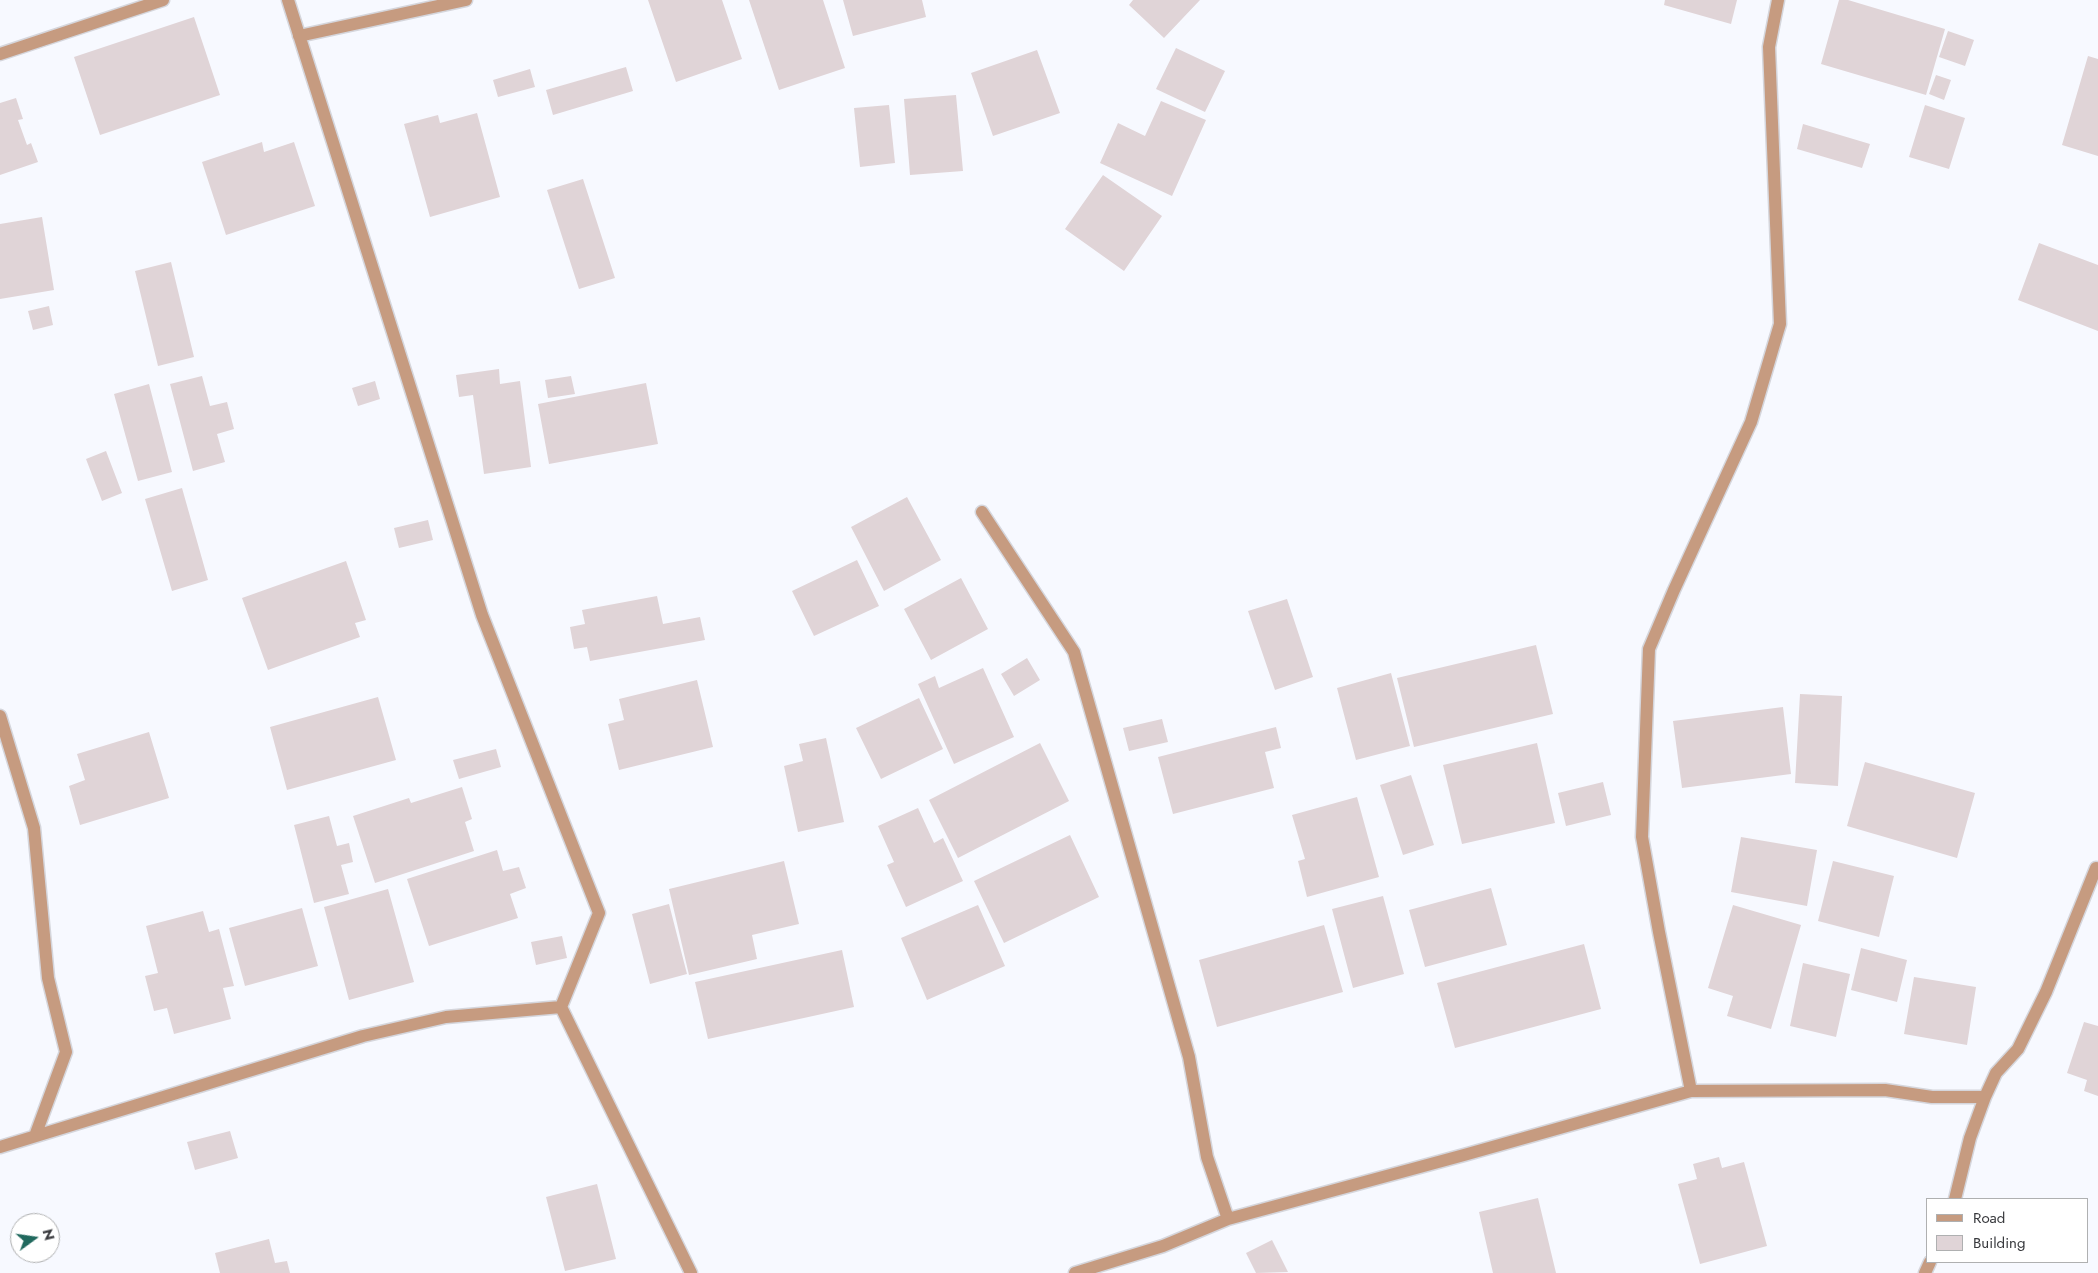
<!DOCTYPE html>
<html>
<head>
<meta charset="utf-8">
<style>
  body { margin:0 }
  #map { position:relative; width:2098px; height:1273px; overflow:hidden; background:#f7f9ff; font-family:Jost,sans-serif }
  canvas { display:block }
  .legend { position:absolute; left:1926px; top:1198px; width:162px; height:65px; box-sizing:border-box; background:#fff; border:1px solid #afb0b1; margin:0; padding:6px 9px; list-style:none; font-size:15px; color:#38393d }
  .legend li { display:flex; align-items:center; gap:10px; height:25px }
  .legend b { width:25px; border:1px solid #afb0b1 }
  .north { position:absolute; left:10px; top:1213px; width:50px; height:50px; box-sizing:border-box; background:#fff; border:1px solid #afb0b1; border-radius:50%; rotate:76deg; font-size:14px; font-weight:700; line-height:20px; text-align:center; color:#38393d }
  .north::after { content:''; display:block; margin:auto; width:18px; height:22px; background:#21695e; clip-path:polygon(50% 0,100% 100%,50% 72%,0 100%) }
</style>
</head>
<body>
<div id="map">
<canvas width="2098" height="1273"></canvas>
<ul class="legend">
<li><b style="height:6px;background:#c69b80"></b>Road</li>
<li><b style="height:14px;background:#e0d4d7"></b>Building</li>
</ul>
<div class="north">N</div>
</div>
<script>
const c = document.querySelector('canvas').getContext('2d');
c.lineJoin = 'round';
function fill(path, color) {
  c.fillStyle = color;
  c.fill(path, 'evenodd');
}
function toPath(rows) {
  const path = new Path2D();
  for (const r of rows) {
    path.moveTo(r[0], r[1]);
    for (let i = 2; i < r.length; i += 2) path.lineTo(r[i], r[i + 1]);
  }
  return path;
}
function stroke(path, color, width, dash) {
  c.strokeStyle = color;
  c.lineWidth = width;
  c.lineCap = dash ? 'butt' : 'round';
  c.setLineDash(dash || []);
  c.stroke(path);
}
const building = toPath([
  [648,0,722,0,742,59,676,82],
  [749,0,823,0,845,68,779,90],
  [843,0,922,0,926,17,853,36],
  [1133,0,1200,0,1164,38,1129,5],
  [1665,0,1737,0,1731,24,1664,5],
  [1839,0,1848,0,1945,29,1926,95,1821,64],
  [194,17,220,95,100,135,74,57],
  [1948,31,1974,40,1965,66,1939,57],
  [1176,48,1225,71,1205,112,1156,89],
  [1037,50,1060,113,993,136,971,73],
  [2088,56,2098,59,2098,156,2062,145],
  [626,67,633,91,553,115,546,90],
  [530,69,535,87,498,97,493,80],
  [1936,75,1951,80,1944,100,1929,94],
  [956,95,963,171,910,175,904,99],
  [16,98,23,119,18,120,27,145,31,143,38,162,0,175,0,103],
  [1161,101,1206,120,1172,196,1100,163,1118,123,1145,136],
  [889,105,895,163,860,167,854,108],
  [1925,105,1965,118,1949,169,1909,157],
  [477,113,500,197,430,217,404,124,438,115,440,123],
  [1803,124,1870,144,1862,168,1797,149],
  [262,142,264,152,294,142,315,206,226,235,202,162],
  [1103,175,1162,216,1124,271,1065,229],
  [583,179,615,278,579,289,547,190],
  [42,217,54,290,0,299,0,224],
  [2039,243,2098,265,2098,331,2018,300],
  [171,262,194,357,158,366,135,271],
  [49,306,53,325,33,330,28,311],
  [499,369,500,384,520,381,531,467,484,474,473,395,459,397,456,375],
  [202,376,210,406,227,402,234,429,217,434,225,462,193,471,170,384],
  [571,376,575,394,548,398,545,380],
  [375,381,380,399,358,406,352,388],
  [646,383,658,444,549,464,538,404],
  [149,384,172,472,138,481,114,394],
  [106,451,122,493,102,501,86,459],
  [182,488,208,580,172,591,145,499],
  [907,497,941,560,884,591,851,527],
  [428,520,433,540,399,548,394,528],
  [857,560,879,606,814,636,792,591],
  [346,561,366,620,355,623,360,637,268,670,242,598],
  [961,578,988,629,931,660,904,609],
  [657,596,663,624,700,617,705,640,590,661,587,647,574,649,570,627,585,624,582,610],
  [1287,599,1313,677,1275,690,1248,611],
  [1536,645,1553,714,1414,747,1397,678],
  [1027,658,1040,680,1014,696,1001,674],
  [983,668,1014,737,954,764,918,684,935,676,939,688],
  [1391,673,1410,746,1356,760,1337,688],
  [697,680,713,747,619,770,608,724,624,720,619,699],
  [1800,694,1842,696,1838,786,1795,783],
  [378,697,396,760,287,790,270,727],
  [919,698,943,749,881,779,856,728],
  [1783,707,1791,774,1682,788,1673,721],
  [1162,719,1168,742,1129,751,1123,728],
  [1276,727,1281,748,1265,752,1274,788,1173,814,1158,757],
  [149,732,169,798,80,825,69,786,85,780,77,754],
  [826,738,844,822,798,832,784,766,803,761,799,744],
  [1040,743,1069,801,958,858,929,800],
  [1537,743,1555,823,1462,844,1443,765],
  [496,749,501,767,459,779,453,760],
  [1865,762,1975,793,1957,858,1847,826],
  [1411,775,1434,845,1403,855,1380,785],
  [1603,782,1611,815,1566,826,1558,793],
  [462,787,472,819,465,822,474,851,375,883,353,816,409,798,411,803],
  [1357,797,1379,877,1307,897,1298,861,1305,859,1292,815],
  [918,808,934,843,943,838,963,881,906,907,887,865,894,862,878,826],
  [329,816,337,846,349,843,353,862,341,865,349,894,314,903,294,825],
  [1070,835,1099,897,1004,943,974,881],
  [1741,837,1817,850,1807,906,1731,892],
  [497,850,503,871,519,867,526,888,510,894,518,918,429,946,407,879],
  [784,861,799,924,752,935,757,959,689,975,669,889],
  [1833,861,1894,876,1879,937,1818,921],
  [1491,888,1507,945,1425,967,1409,910],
  [388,889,414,982,349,1000,324,907],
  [1383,896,1404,974,1353,988,1332,909],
  [669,904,687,974,650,984,632,914],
  [978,905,1005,966,927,1000,901,938],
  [1733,905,1801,925,1771,1029,1727,1016,1733,996,1708,988],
  [302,908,318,966,245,986,229,928],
  [203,911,209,932,219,929,234,986,223,988,231,1019,174,1034,167,1008,154,1011,145,976,158,973,146,926],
  [1324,925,1343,992,1217,1027,1199,960],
  [562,936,567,958,536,965,531,942],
  [1584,944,1601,1009,1455,1048,1437,983],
  [1861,948,1907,960,1897,1002,1851,990],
  [842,950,854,1007,708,1039,695,982],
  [1803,963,1850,974,1836,1037,1790,1026],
  [1914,977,1976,987,1967,1045,1904,1034],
  [2084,1022,2098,1026,2098,1096,2084,1091,2087,1080,2067,1073],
  [230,1131,238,1158,195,1170,187,1142],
  [1719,1157,1722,1168,1744,1162,1767,1246,1700,1264,1678,1184,1697,1179,1693,1164],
  [597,1184,616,1259,565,1271,546,1197],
  [1538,1198,1556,1273,1493,1273,1479,1212],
  [269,1239,275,1263,287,1261,290,1273,220,1273,215,1253],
  [1272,1240,1288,1272,1256,1273,1246,1253]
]);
const street = toPath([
  [288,0,482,615,599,913,561,1007,691,1273],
  [299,36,466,0],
  [0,54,163,0],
  [982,512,1074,652,1189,1057,1207,1157,1228,1219],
  [0,716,34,828,48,978,66,1052,35,1136],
  [1691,1091,1659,932,1642,837,1649,649,1674,590,1751,422,1780,324,1769,47,1778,0],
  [0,1147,363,1036,446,1017,561,1007],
  [1955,1199,1970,1138,1985,1097,1996,1073,2018,1049,2046,992,2096,868],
  [1075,1273,1163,1246,1228,1219,1464,1155,1691,1091,1885,1090,1932,1097,1985,1097],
  [1925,1273,1930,1262]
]);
fill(building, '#e0d4d7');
stroke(street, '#d5d6dc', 15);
stroke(street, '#c69b80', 12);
</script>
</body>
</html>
